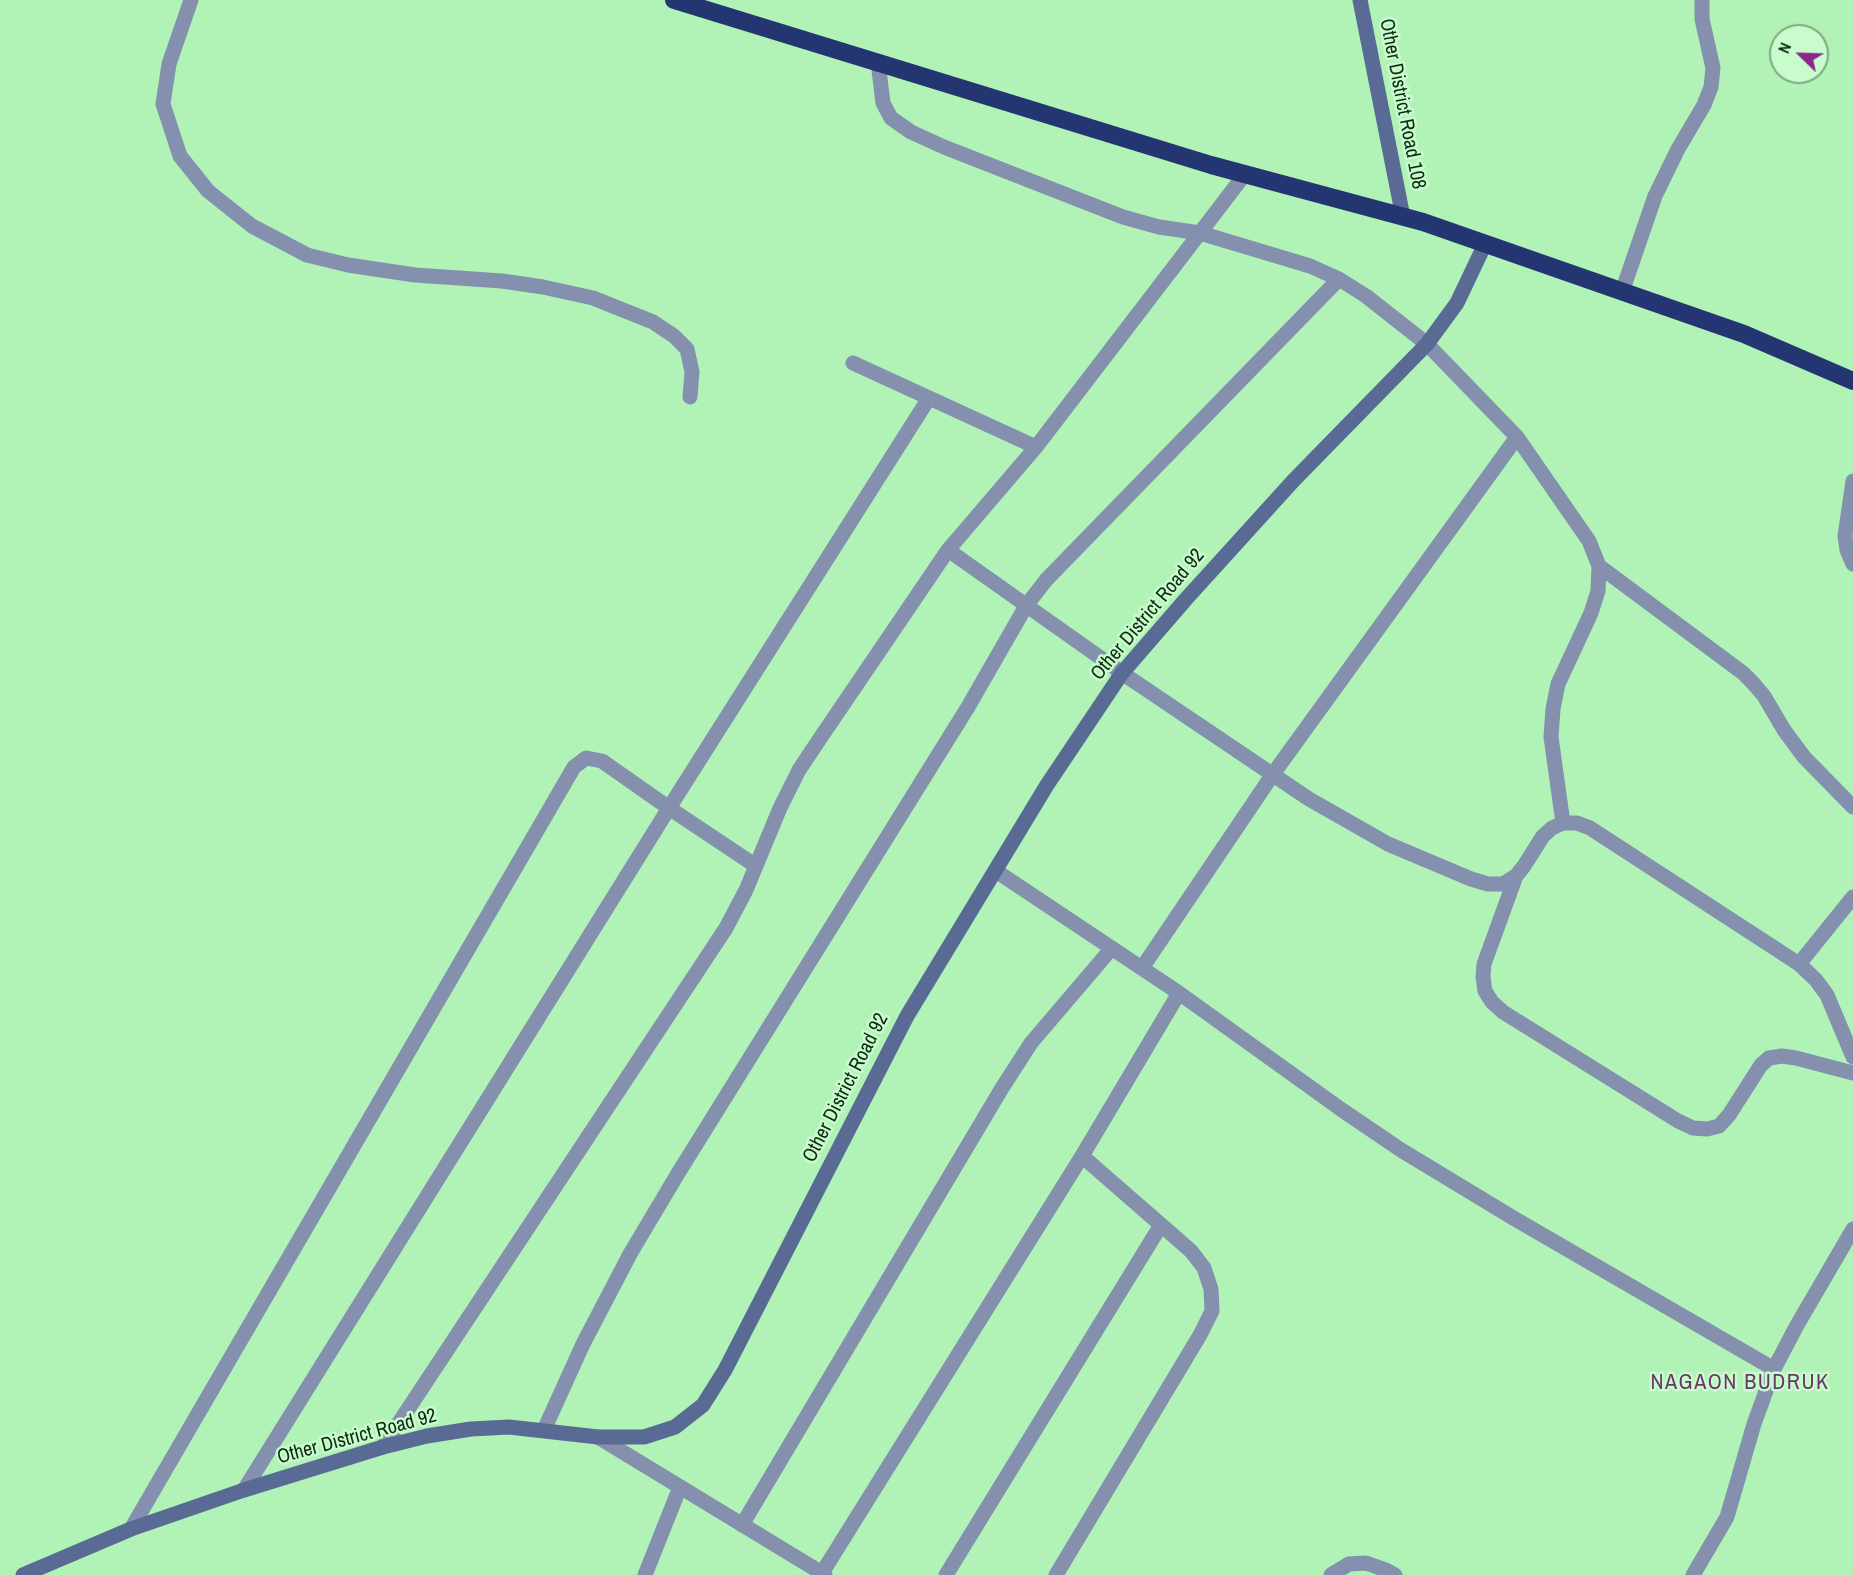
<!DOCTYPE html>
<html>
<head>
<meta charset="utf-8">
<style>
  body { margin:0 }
  #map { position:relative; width:1853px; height:1575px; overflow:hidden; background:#b1f2b7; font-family:"Archivo Narrow",sans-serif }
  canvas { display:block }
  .north { position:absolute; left:1769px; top:24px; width:60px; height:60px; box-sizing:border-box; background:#c8fccc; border:2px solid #7ea882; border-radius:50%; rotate:293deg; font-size:16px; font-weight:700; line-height:24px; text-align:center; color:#0f2913 }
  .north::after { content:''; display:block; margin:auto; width:21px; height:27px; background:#8b268d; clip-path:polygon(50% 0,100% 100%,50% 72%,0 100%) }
</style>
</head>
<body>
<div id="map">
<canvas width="1853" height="1575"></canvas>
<div class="north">N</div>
</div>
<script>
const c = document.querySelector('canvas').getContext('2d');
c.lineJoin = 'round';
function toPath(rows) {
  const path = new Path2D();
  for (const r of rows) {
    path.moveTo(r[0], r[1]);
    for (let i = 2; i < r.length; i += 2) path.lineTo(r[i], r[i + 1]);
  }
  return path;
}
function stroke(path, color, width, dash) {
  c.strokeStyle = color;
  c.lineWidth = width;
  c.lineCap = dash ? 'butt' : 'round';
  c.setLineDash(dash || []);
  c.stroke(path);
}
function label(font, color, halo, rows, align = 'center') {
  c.font = font + ' "Archivo Narrow",sans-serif';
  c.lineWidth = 5;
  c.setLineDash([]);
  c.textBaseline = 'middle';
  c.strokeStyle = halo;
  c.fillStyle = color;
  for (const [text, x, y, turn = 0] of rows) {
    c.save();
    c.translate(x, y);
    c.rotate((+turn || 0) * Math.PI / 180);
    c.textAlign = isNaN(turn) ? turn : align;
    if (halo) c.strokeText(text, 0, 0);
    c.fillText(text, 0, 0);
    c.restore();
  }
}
const lane = toPath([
  [878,62,883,103,891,118,911,132,944,147,1123,217,1159,227,1200,233],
  [1622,292,1655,196,1678,149,1704,105,1711,87,1713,68,1702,19,1702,0]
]);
const street = toPath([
  [191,0,169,64,163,104,180,156,208,191,252,226,307,255,348,265,415,275,502,281,543,287,593,298,653,322,674,336,687,349,692,372,690,397],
  [1200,233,1310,266,1339,279,1366,296,1427,344,1517,437,1589,541,1599,566,1598,591,1591,613,1558,684,1553,709,1551,737,1563,823],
  [853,363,1036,447],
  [1853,481,1845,536,1847,550,1853,564],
  [948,550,1122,673,1309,799,1388,844,1471,879,1488,884,1503,884,1516,876,1524,866,1543,836,1552,828,1563,823,1577,823,1590,828,1799,964,1816,980,1827,995,1853,1057],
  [1599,566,1743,673,1753,683,1764,696,1784,730,1804,757,1853,807],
  [996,871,1179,993,1342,1110,1401,1150,1515,1219,1774,1369],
  [1516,876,1484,964,1483,977,1485,991,1492,1002,1503,1012,1678,1121,1693,1128,1707,1129,1719,1126,1729,1115,1761,1065,1769,1058,1782,1056,1796,1058,1853,1073],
  [1799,964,1853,897],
  [1142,968,1273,774,1517,437],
  [544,1430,583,1344,630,1254,677,1175,968,707,1026,606,1046,580,1339,279],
  [598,1437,825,1575],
  [383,1447,726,928,746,890,780,808,799,770,821,737,948,550,1036,447,1245,174],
  [244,1490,669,808,929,398],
  [742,1525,1002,1088,1031,1043,1112,948],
  [131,1529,574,767,586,758,602,761,669,808,756,866],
  [822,1573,1082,1156,1179,993],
  [645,1575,680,1487],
  [946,1575,1161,1225],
  [1056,1575,1200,1335,1212,1311,1211,1289,1204,1268,1191,1251,1082,1156],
  [1331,1575,1349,1564,1366,1563,1386,1570,1395,1575],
  [1693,1575,1727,1517,1754,1424,1774,1369,1796,1327,1853,1229]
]);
const secondary = toPath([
  [1360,0,1403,217],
  [23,1575,131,1529,244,1490,383,1447,427,1436,471,1429,509,1427,598,1437,644,1437,675,1427,703,1405,725,1370,907,1016,1047,785,1122,673,1186,599,1294,480,1427,344,1457,303,1485,244]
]);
const highway = toPath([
  [674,0,1211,165,1423,222,1744,334,1853,381]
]);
const streetNames = [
  ["Other District Road 108",1402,104,79],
  ["Other District Road 92",1148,615,-50],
  ["Other District Road 92",846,1088,-63],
  ["Other District Road 92",357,1437,-15]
];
const quarterNames = [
  ["NAGAON BUDRUK",1740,1383]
];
stroke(lane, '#8490ae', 15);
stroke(street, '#8490ae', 15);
stroke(secondary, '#596a95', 15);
stroke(highway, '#233671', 18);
label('20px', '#0f2913', '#c8fccc', streetNames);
c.letterSpacing = '1.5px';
label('22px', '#693769', '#c8fccc', quarterNames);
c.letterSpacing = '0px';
</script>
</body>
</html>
